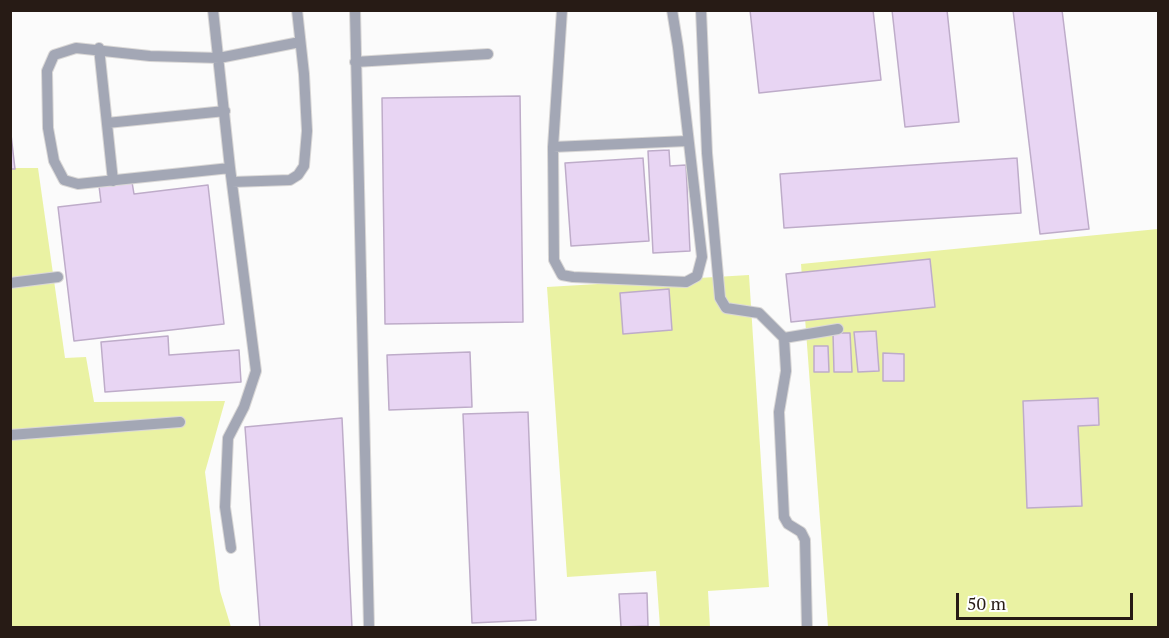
<!DOCTYPE html>
<html>
<head>
<meta charset="utf-8">
<style>
  body { margin:0 }
  #map { position:relative; width:1169px; height:638px; overflow:hidden; background:#fbfbfb; font-family:"PT Serif",serif }
  canvas { display:block }
  .frame { position:absolute; inset:0; border:12px solid #271b15; pointer-events:none }
  .scale { position:absolute; left:956px; top:593px; width:177px; height:27px; box-sizing:border-box; border:3px solid #271b15; border-top:0; padding-left:8px; font-size:18px; line-height:21px; white-space:nowrap; color:#271b15; -webkit-text-stroke:4px #fff; paint-order:stroke }
</style>
</head>
<body>
<div id="map">
<canvas width="1169" height="638"></canvas>
<div class="frame"></div>
<div class="scale">50 m</div>
</div>
<script>
const c = document.querySelector('canvas').getContext('2d');
c.lineJoin = 'round';
function fill(path, color) {
  c.fillStyle = color;
  c.fill(path, 'evenodd');
}
function toPath(rows) {
  const path = new Path2D();
  for (const r of rows) {
    path.moveTo(r[0], r[1]);
    for (let i = 2; i < r.length; i += 2) path.lineTo(r[i], r[i + 1]);
  }
  return path;
}
function stroke(path, color, width, dash) {
  c.strokeStyle = color;
  c.lineWidth = width;
  c.lineCap = dash ? 'butt' : 'round';
  c.setLineDash(dash || []);
  c.stroke(path);
}
const green = toPath([
  [10,168,38,168,65,358,86,357,94,402,225,401,205,472,220,591,231,627,11,627],
  [1158,229,1158,627,828,627,801,264],
  [749,275,769,587,708,591,710,627,660,627,656,571,567,577,547,287]
]);
const building = toPath([
  [750,10,873,10,881,80,759,93,750,10],
  [892,10,947,10,959,122,905,127,892,10],
  [1013,10,1062,10,1089,229,1040,234,1013,10],
  [520,96,523,322,385,324,382,98,520,96],
  [10,126,15,169,10,169,10,126],
  [669,150,670,166,686,165,690,251,653,253,648,151,669,150],
  [643,158,649,241,571,246,565,163,643,158],
  [1017,158,1021,213,784,228,780,174,1017,158],
  [132,182,134,194,208,185,224,324,74,341,58,207,101,202,99,186,132,182],
  [930,259,935,307,791,322,786,274,930,259],
  [669,289,672,330,623,334,620,293,669,289],
  [876,331,879,371,858,372,854,332,876,331],
  [833,333,850,333,852,372,834,372,833,333],
  [168,336,169,355,239,350,241,382,105,392,101,342,168,336],
  [814,346,828,346,829,372,814,372,814,346],
  [470,352,472,407,389,410,387,355,470,352],
  [883,353,904,354,904,381,883,381,883,353],
  [1098,398,1099,425,1078,426,1082,506,1027,508,1023,401,1098,398],
  [528,412,536,620,472,623,463,414,528,412],
  [342,418,352,628,260,628,245,427,342,418],
  [647,593,648,626,621,627,619,594,647,593]
]);
const lane = toPath([
  [213,10,230,168,256,371,244,407,228,438,225,507,231,548],
  [355,10,369,628],
  [562,10,553,147,554,260,562,275,573,277,686,282,697,276,702,257,678,47,672,10],
  [701,10,707,153,720,298,726,308,759,313,784,338,786,371,779,412,784,517,788,524,801,532,805,540,807,628],
  [99,48,113,181],
  [355,62,488,54],
  [107,123,225,111],
  [553,147,687,141],
  [230,168,78,184,64,180,54,161,48,128,47,71,54,55,76,48,150,56,219,58,300,42],
  [232,182,290,180,298,175,304,166,307,131,304,74,297,10],
  [10,283,58,277],
  [784,338,838,329],
  [10,435,180,422]
]);
fill(green, '#eaf2a3');
fill(building, '#e8d5f3');
stroke(building, '#beacc9', 1.5);
stroke(lane, '#d9d7d6', 12);
stroke(lane, '#a3a7b5', 10);
</script>
</body>
</html>
